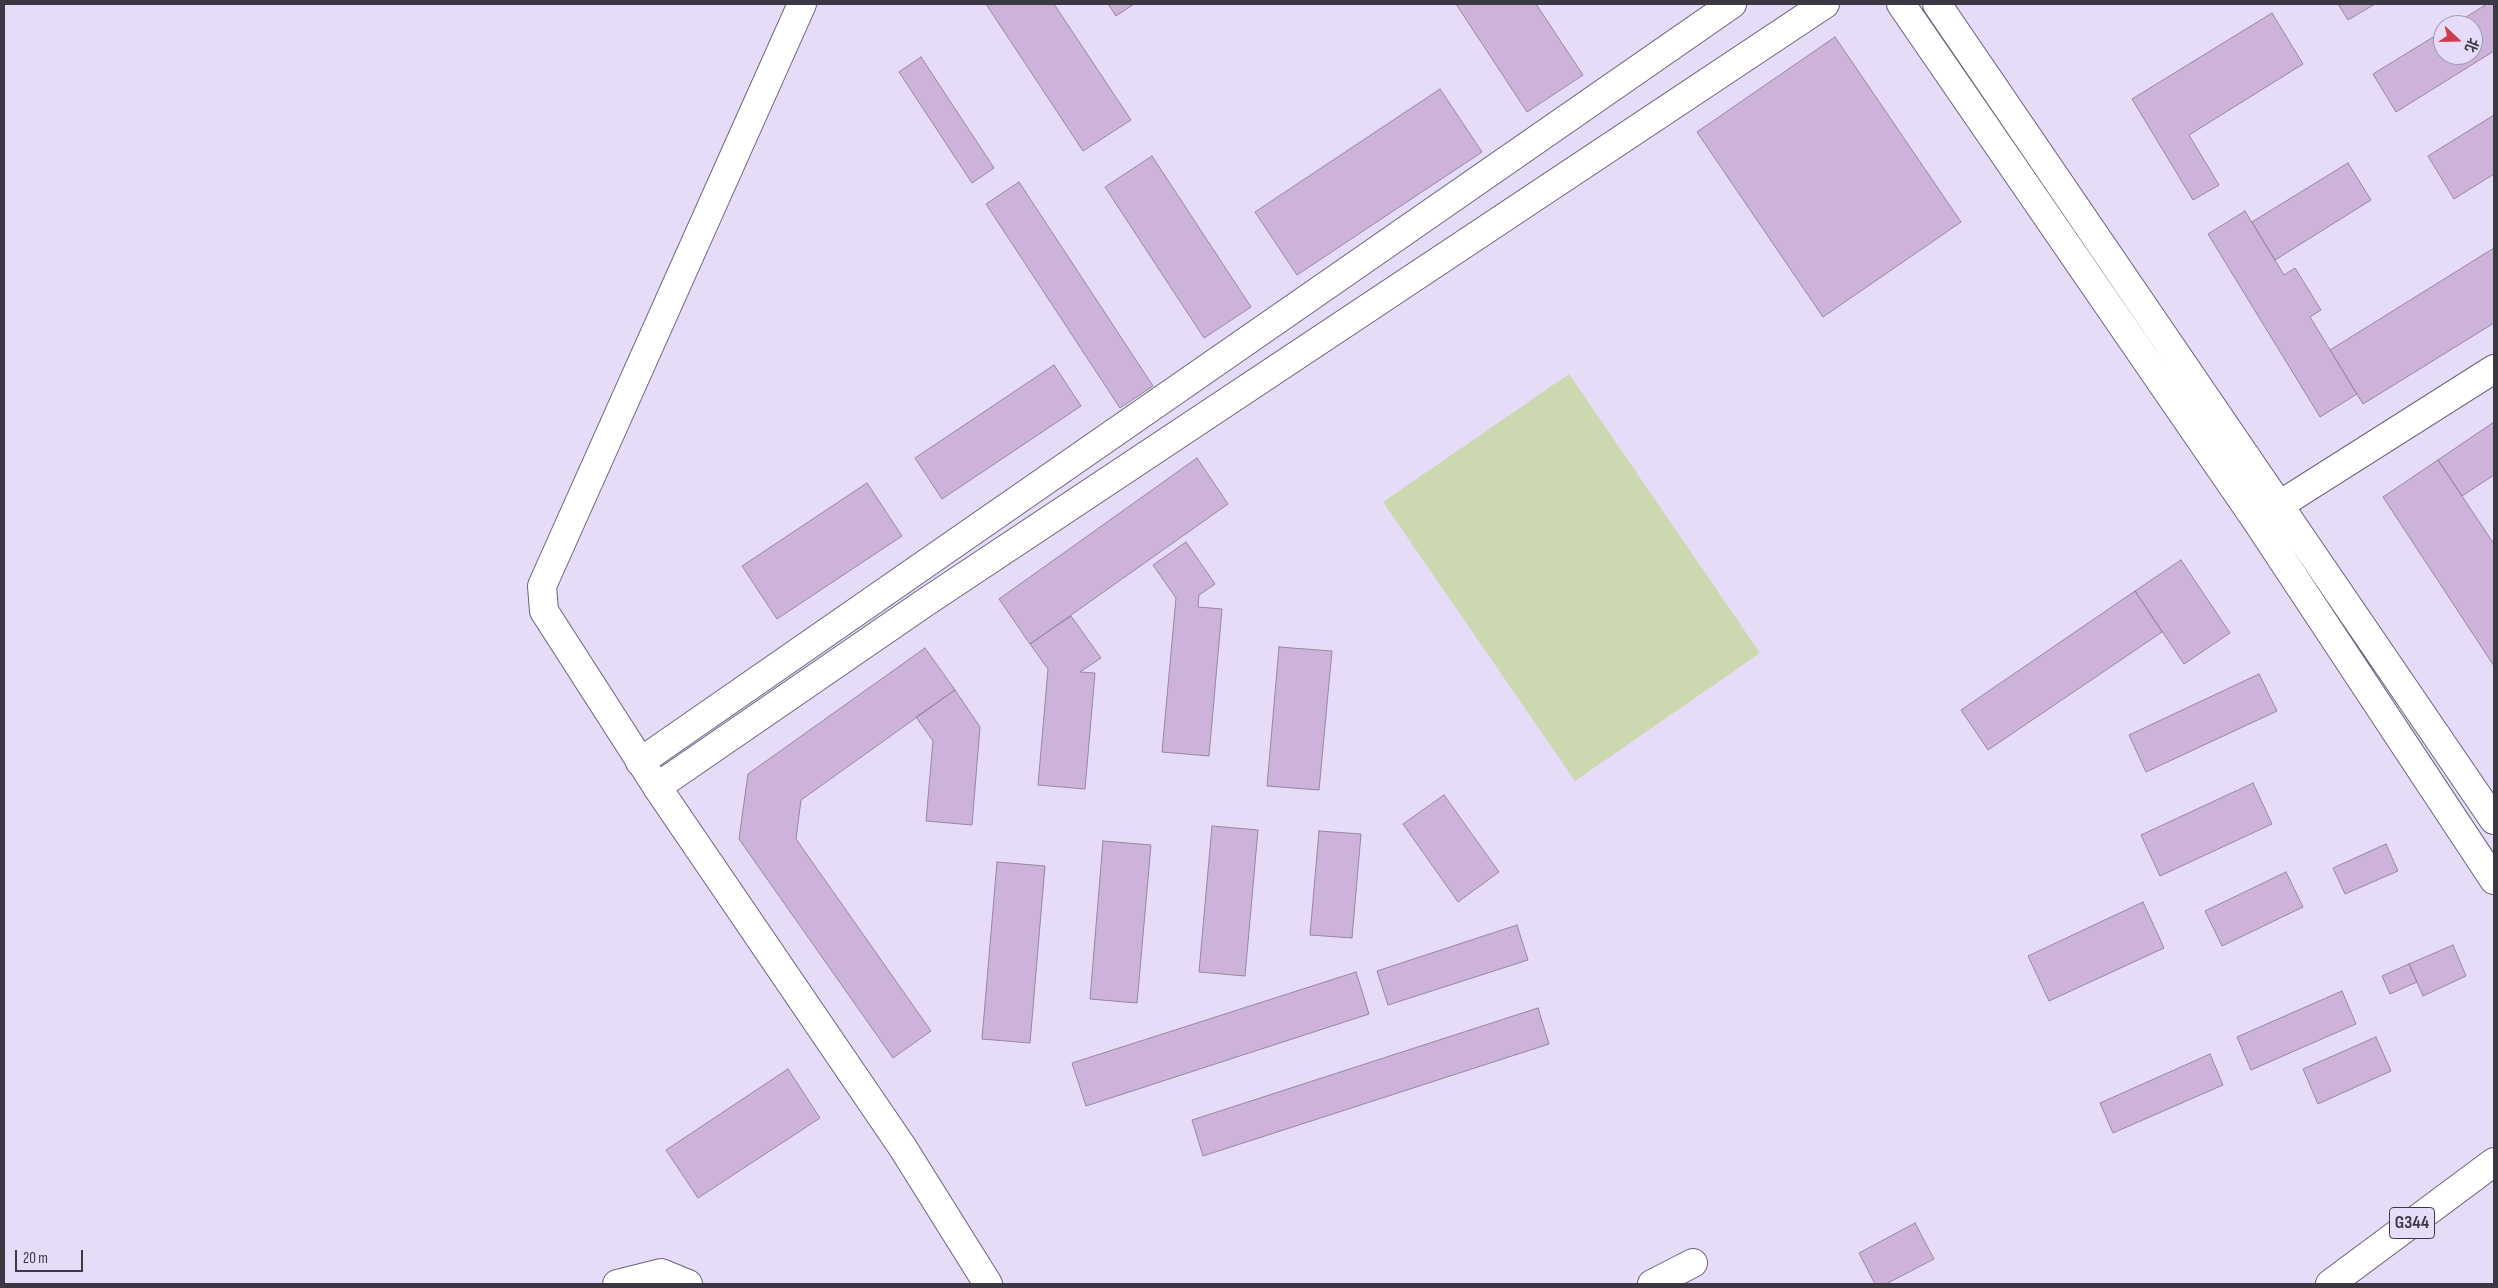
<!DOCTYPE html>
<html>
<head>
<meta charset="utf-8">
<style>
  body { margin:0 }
  #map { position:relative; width:2498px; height:1288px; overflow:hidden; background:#e6dcf8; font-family:"Sofia Sans Condensed","Noto Sans SC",sans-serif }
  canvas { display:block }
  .frame { position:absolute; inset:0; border:5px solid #3c3843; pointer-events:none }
  .north { position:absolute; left:2433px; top:15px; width:50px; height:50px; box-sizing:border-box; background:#e6dcf8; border:1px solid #a29ab0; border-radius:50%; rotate:111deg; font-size:14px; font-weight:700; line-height:20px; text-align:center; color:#3c3843 }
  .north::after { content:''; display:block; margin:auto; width:18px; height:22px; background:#cc3c4d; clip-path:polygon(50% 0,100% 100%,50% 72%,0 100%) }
  .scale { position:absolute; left:15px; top:1250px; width:68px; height:22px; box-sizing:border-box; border:2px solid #3c3843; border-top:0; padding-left:6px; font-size:15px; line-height:18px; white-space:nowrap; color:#3c3843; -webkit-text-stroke:4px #e6dcf8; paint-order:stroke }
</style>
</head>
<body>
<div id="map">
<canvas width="2498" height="1288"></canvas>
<div class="frame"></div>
<div class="north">北</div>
<div class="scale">20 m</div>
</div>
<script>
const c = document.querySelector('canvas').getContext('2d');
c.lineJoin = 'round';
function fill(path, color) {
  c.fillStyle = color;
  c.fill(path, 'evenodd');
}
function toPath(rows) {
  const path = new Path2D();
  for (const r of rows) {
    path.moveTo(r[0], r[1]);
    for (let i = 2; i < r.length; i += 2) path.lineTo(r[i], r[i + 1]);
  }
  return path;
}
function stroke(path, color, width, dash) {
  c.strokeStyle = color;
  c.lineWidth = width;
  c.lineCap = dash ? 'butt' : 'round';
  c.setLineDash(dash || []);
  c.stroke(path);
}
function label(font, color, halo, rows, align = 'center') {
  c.font = font + ' "Sofia Sans Condensed",sans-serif';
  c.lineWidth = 4;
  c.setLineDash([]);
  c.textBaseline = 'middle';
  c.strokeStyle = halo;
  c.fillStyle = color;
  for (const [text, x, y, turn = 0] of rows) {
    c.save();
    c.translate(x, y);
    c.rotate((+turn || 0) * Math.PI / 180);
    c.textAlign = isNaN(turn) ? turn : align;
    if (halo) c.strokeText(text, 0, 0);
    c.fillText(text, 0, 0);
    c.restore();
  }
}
const green = toPath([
  [1569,374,1760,653,1575,781,1383,502]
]);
const building = toPath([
  [986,4,1054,4,1131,120,1083,151,986,4],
  [1108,4,1134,4,1116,16,1108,4],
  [1456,4,1536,4,1583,75,1527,112,1456,4],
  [2338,4,2375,4,2348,20,2338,4],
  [2487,4,2494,4,2494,51,2396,112,2373,74,2443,31,2443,55,2473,55,2473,25,2453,25,2487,4],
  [2272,13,2303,64,2189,135,2219,185,2193,200,2132,99,2272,13],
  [1835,37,1961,222,1823,317,1697,132,1835,37],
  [921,57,994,168,972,183,899,72,921,57],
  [1440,89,1482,152,1297,275,1255,212,1440,89],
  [2494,115,2494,174,2454,199,2428,156,2494,115],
  [1152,156,1251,307,1204,338,1105,187,1152,156],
  [2348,163,2371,200,2275,260,2252,222,2348,163],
  [1019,182,1153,386,1120,408,986,204,1019,182],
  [2245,211,2284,275,2295,268,2321,310,2310,317,2357,394,2320,417,2208,234,2245,211],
  [2494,248,2494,323,2363,404,2330,350,2494,248],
  [1054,365,1081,406,942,499,915,458,1054,365],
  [2494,422,2494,475,2462,496,2438,460,2494,422],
  [1197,458,1228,504,1030,644,999,599,1197,458],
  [2438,460,2494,544,2494,666,2383,497,2438,460],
  [867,483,902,536,777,619,742,566,867,483],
  [1186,542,1215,584,1199,595,1198,607,1222,609,1209,756,1162,752,1176,598,1153,565,1186,542],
  [2181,560,2230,633,2184,664,2135,591,2181,560],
  [2135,591,2162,632,1988,750,1961,710,2135,591],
  [1071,616,1101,658,1080,672,1095,673,1085,789,1038,785,1048,669,1030,644,1071,616],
  [1279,647,1332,651,1319,790,1267,786,1279,647],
  [925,648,955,690,801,800,796,839,931,1031,893,1058,739,839,748,774,925,648],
  [2259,674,2277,711,2146,772,2129,735,2259,674],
  [955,690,980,727,972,825,926,821,933,741,916,717,955,690],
  [2253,783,2272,824,2160,876,2141,835,2253,783],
  [1444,795,1499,872,1458,902,1403,824,1444,795],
  [1212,826,1258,830,1245,976,1199,972,1212,826],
  [1319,831,1361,834,1352,938,1310,935,1319,831],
  [1103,841,1151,845,1137,1003,1090,999,1103,841],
  [2386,844,2398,871,2345,894,2333,868,2386,844],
  [997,862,1045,866,1030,1043,982,1039,997,862],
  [2286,872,2303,907,2222,946,2205,911,2286,872],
  [2143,902,2164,948,2049,1001,2028,956,2143,902],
  [1517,925,1528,960,1388,1005,1377,971,1517,925],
  [2453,945,2466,976,2423,996,2409,964,2453,945],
  [2409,964,2417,982,2390,994,2382,976,2409,964],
  [1356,972,1369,1014,1086,1106,1072,1063,1356,972],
  [2342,991,2356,1024,2251,1070,2237,1037,2342,991],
  [1538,1008,1549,1044,1203,1156,1192,1120,1538,1008],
  [2376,1037,2391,1071,2318,1104,2303,1069,2376,1037],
  [2210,1054,2223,1085,2113,1133,2100,1103,2210,1054],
  [788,1069,820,1118,698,1198,666,1150,788,1069],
  [1915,1223,1934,1259,1886,1284,1875,1284,1859,1253,1915,1223]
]);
const minor = toPath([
  [802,4,542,586,544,611,657,787,903,1148,988,1284],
  [2259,518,2494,369],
  [617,1284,661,1273,688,1284],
  [1652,1284,1693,1263]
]);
const major = toPath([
  [1901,4,2256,520,2494,880],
  [1937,4,2494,820],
  [640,762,1732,4],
  [657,787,923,604,1825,4],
  [2330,1284,2494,1162]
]);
const shields = [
  [2412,1223,45]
];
const shieldNames = [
  ["G344",2412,1223]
];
fill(green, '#ccd8b0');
fill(building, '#cdb3d9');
stroke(building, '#96869e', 1);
stroke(minor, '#6b627a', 30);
stroke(major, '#6b627a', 30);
stroke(minor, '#fff', 28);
stroke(major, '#fff', 28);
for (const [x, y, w] of shields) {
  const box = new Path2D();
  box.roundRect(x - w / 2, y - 15.5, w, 31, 4);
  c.fillStyle = '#e6dcf8';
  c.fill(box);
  stroke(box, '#3c3843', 1);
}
label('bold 18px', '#3c3843', null, shieldNames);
</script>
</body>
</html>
